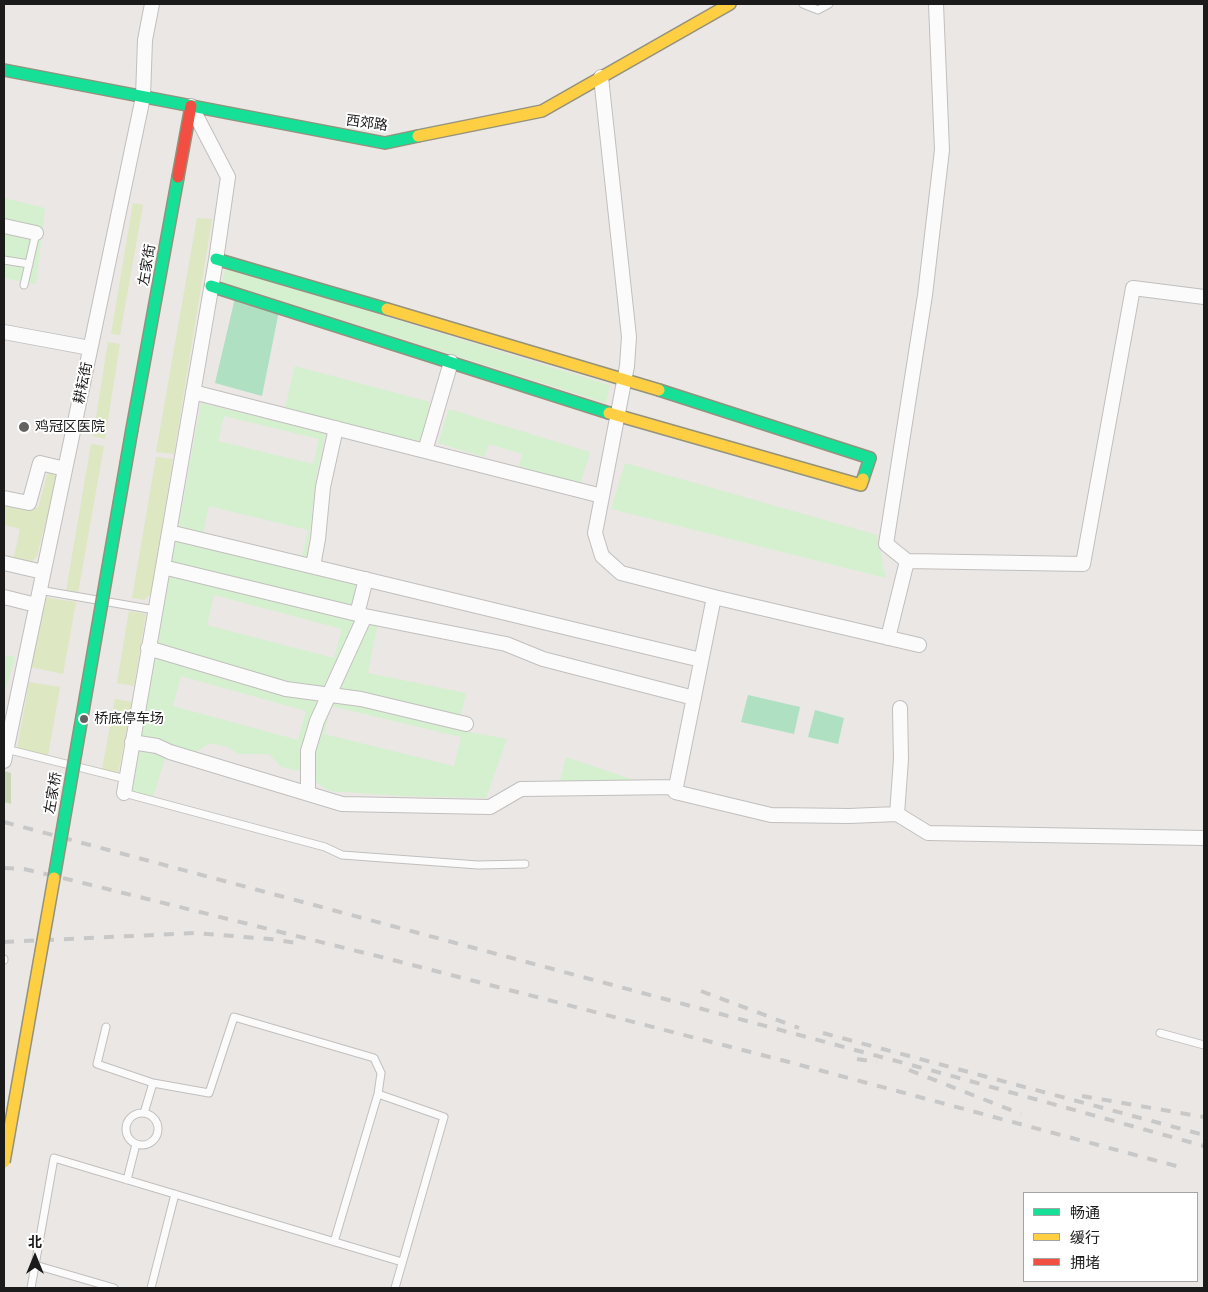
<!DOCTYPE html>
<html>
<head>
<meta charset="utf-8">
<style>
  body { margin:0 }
  #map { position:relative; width:1208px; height:1292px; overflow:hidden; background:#eae7e4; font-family:"Asap Condensed","Noto Sans SC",sans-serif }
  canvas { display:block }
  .frame { position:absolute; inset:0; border:5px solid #1b1b1b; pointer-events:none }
  .legend { position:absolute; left:1023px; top:1192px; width:175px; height:90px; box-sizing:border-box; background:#fff; border:1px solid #a4a4a4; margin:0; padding:6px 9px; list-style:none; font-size:15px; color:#1b1b1b }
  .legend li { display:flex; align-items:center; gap:10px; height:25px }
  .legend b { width:25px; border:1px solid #a4a4a4 }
  .north { position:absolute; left:10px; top:1232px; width:50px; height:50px; -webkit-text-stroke:4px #fff; paint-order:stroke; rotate:0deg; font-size:14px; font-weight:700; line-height:20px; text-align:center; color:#1b1b1b }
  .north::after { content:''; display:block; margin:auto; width:18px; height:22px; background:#1b1b1b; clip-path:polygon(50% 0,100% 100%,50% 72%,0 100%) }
</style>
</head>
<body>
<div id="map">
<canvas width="1208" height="1292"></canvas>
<div class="frame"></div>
<ul class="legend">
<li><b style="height:6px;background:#16e098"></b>畅通</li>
<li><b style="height:6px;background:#ffcf43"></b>缓行</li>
<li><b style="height:6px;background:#f24e42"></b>拥堵</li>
</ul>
<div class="north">北</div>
</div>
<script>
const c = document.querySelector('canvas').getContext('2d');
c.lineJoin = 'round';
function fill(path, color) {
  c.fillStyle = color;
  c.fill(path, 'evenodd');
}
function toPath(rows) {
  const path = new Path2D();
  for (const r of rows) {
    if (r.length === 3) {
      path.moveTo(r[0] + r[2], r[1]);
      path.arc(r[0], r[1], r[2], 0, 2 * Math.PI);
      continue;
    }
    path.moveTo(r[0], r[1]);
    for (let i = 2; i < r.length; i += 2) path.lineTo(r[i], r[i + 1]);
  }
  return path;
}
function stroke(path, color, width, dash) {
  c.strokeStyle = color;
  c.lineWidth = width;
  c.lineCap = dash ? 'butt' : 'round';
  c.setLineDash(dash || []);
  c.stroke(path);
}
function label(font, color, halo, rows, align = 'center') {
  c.font = font + ' "Asap Condensed","Noto Sans SC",sans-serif';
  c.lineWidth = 4;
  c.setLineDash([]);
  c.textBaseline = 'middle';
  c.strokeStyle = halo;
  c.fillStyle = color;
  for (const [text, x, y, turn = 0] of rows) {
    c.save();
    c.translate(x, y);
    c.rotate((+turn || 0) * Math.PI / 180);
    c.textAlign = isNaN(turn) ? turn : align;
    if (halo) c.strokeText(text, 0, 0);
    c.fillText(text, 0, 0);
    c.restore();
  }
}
const grass = toPath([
  [133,203,143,205,120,335,111,334],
  [197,218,212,219,174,454,156,452],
  [108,342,120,344,105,439,93,436],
  [91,444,104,446,78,593,66,591],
  [156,457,173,459,151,594,144,600,132,598],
  [48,472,58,475,37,556,30,564,4,558,4,555,14,557,20,529,4,525,4,503,38,508],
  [43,597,76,602,63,674,31,667],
  [129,611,146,614,134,686,117,683],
  [29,682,60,687,48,756,17,749],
  [115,699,132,702,118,774,102,770]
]);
const forest = toPath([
  [4,771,11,773,11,804,4,802]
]);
const park = toPath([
  [4,198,45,208,36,284,4,278],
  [226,268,610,385,606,403,222,282],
  [295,366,430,402,422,443,285,408],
  [201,403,326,433,316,478,305,573,359,584,353,623,377,626,368,673,466,693,458,730,507,739,486,798,402,796,329,791,300,771,281,767,269,754,239,754,227,747,210,743,196,752,169,747,153,797,130,791],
  [224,416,319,439,313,464,218,441],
  [209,506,308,530,302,556,203,534],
  [214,595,342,629,334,658,207,625],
  [181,676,306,711,298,740,173,706],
  [331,706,461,737,454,766,324,734],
  [449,409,590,452,580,485,519,466,522,454,489,444,484,457,438,443],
  [625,463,877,535,886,578,611,509],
  [4,655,15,657,4,695],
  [566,757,640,782,560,781]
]);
const pitch = toPath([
  [235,298,279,311,262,396,215,383],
  [748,695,800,707,794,734,741,722],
  [815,710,844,718,838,744,808,737]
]);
const lane = toPath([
  [803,4,818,10,829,4],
  [4,260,29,264],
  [24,285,36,233],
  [39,590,155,610],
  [6,749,126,779],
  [124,793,325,847,342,855,478,865,525,864],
  [4,960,4,959],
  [106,1027,97,1064,153,1083],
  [1160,1033,1204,1045],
  [142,1129,16],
  [144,1113,153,1083,209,1093,234,1017,374,1058,381,1073,378,1094],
  [127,1180,136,1144],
  [334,1242,378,1094,444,1117,395,1288],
  [35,1265,114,1288],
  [31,1288,54,1158,402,1262],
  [151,1288,175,1194]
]);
const street = toPath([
  [936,4,942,150,925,295,886,544,907,561,1083,564,1133,288,1204,297],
  [601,77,629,337,627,366,595,533,602,556,621,573,714,597,675,792,771,815,849,816,897,814,901,759,900,708],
  [4,226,36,233],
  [4,332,90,348],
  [193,392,602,496],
  [425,451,451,362],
  [4,498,29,503,40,463,65,469],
  [169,532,701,660],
  [4,563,43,572],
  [313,566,318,539,323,487,336,428],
  [163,567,365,616,506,644,543,659,694,698],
  [4,597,36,605],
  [714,597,919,645],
  [357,614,366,579],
  [888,638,907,561],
  [148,648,286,689,361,699,466,724],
  [132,742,157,746,170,752,342,804,490,807,521,789,676,787],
  [4,761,143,97,145,40,152,4],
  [124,793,216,260,228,177,191,106],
  [308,793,308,751,317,721,365,616],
  [897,814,928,833,1204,838]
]);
const fast = toPath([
  [4,70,385,143,418,136],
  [216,259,387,309],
  [211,286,609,413],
  [659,390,870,458,863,479],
  [132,429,178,177]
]);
const slow = toPath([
  [418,136,542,111,730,4],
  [387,309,659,390],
  [609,413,861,485,863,479]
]);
const jam = toPath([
  [178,177,191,106]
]);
const rail = toPath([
  [4,822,941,1073,1204,1146],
  [4,868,24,869,71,880,385,958,789,1062,1180,1167],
  [4,942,195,933,270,939,303,944],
  [701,991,799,1028],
  [823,1033,1204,1135],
  [857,1059,877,1062],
  [909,1070,1021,1114],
  [1082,1096,1204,1117]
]);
const fastBridge = toPath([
  [54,878,132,429]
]);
const slowBridge = toPath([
  [4,1162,54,878]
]);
const markers = [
  [24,427,6,"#636261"],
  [84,719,5,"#636261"]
];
const streetNames = [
  ["西郊路",367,123,8],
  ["左家街",147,265,-80],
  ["耕耘街",83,383,-78],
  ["左家桥",53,793,-80]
];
const poiNames = [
  ["鸡冠区医院",35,427],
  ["桥底停车场",94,719]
];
fill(grass, '#dde7c2');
fill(forest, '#cad8b9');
fill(park, '#d5f0cf');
fill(pitch, '#afe0c2');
stroke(lane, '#c1bfbe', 9);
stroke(street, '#c1bfbe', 16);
stroke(fast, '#94917d', 14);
stroke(slow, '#94917d', 14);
stroke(jam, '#94917d', 14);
stroke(lane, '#fcfbfb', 7);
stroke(street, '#fcfbfb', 14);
stroke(fast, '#16e098', 11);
stroke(slow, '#ffcf43', 11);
stroke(jam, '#f24e42', 11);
stroke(rail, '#c9c8c8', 4, [10, 10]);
stroke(fastBridge, '#94917d', 14, []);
stroke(slowBridge, '#94917d', 14, []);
stroke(fastBridge, '#16e098', 11);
stroke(slowBridge, '#ffcf43', 11);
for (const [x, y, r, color] of markers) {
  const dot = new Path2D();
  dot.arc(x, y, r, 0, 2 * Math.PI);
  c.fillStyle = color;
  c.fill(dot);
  stroke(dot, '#fff', 2);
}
label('14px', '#1b1b1b', '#fff', streetNames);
label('14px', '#1b1b1b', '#fff', poiNames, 'left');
</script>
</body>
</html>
